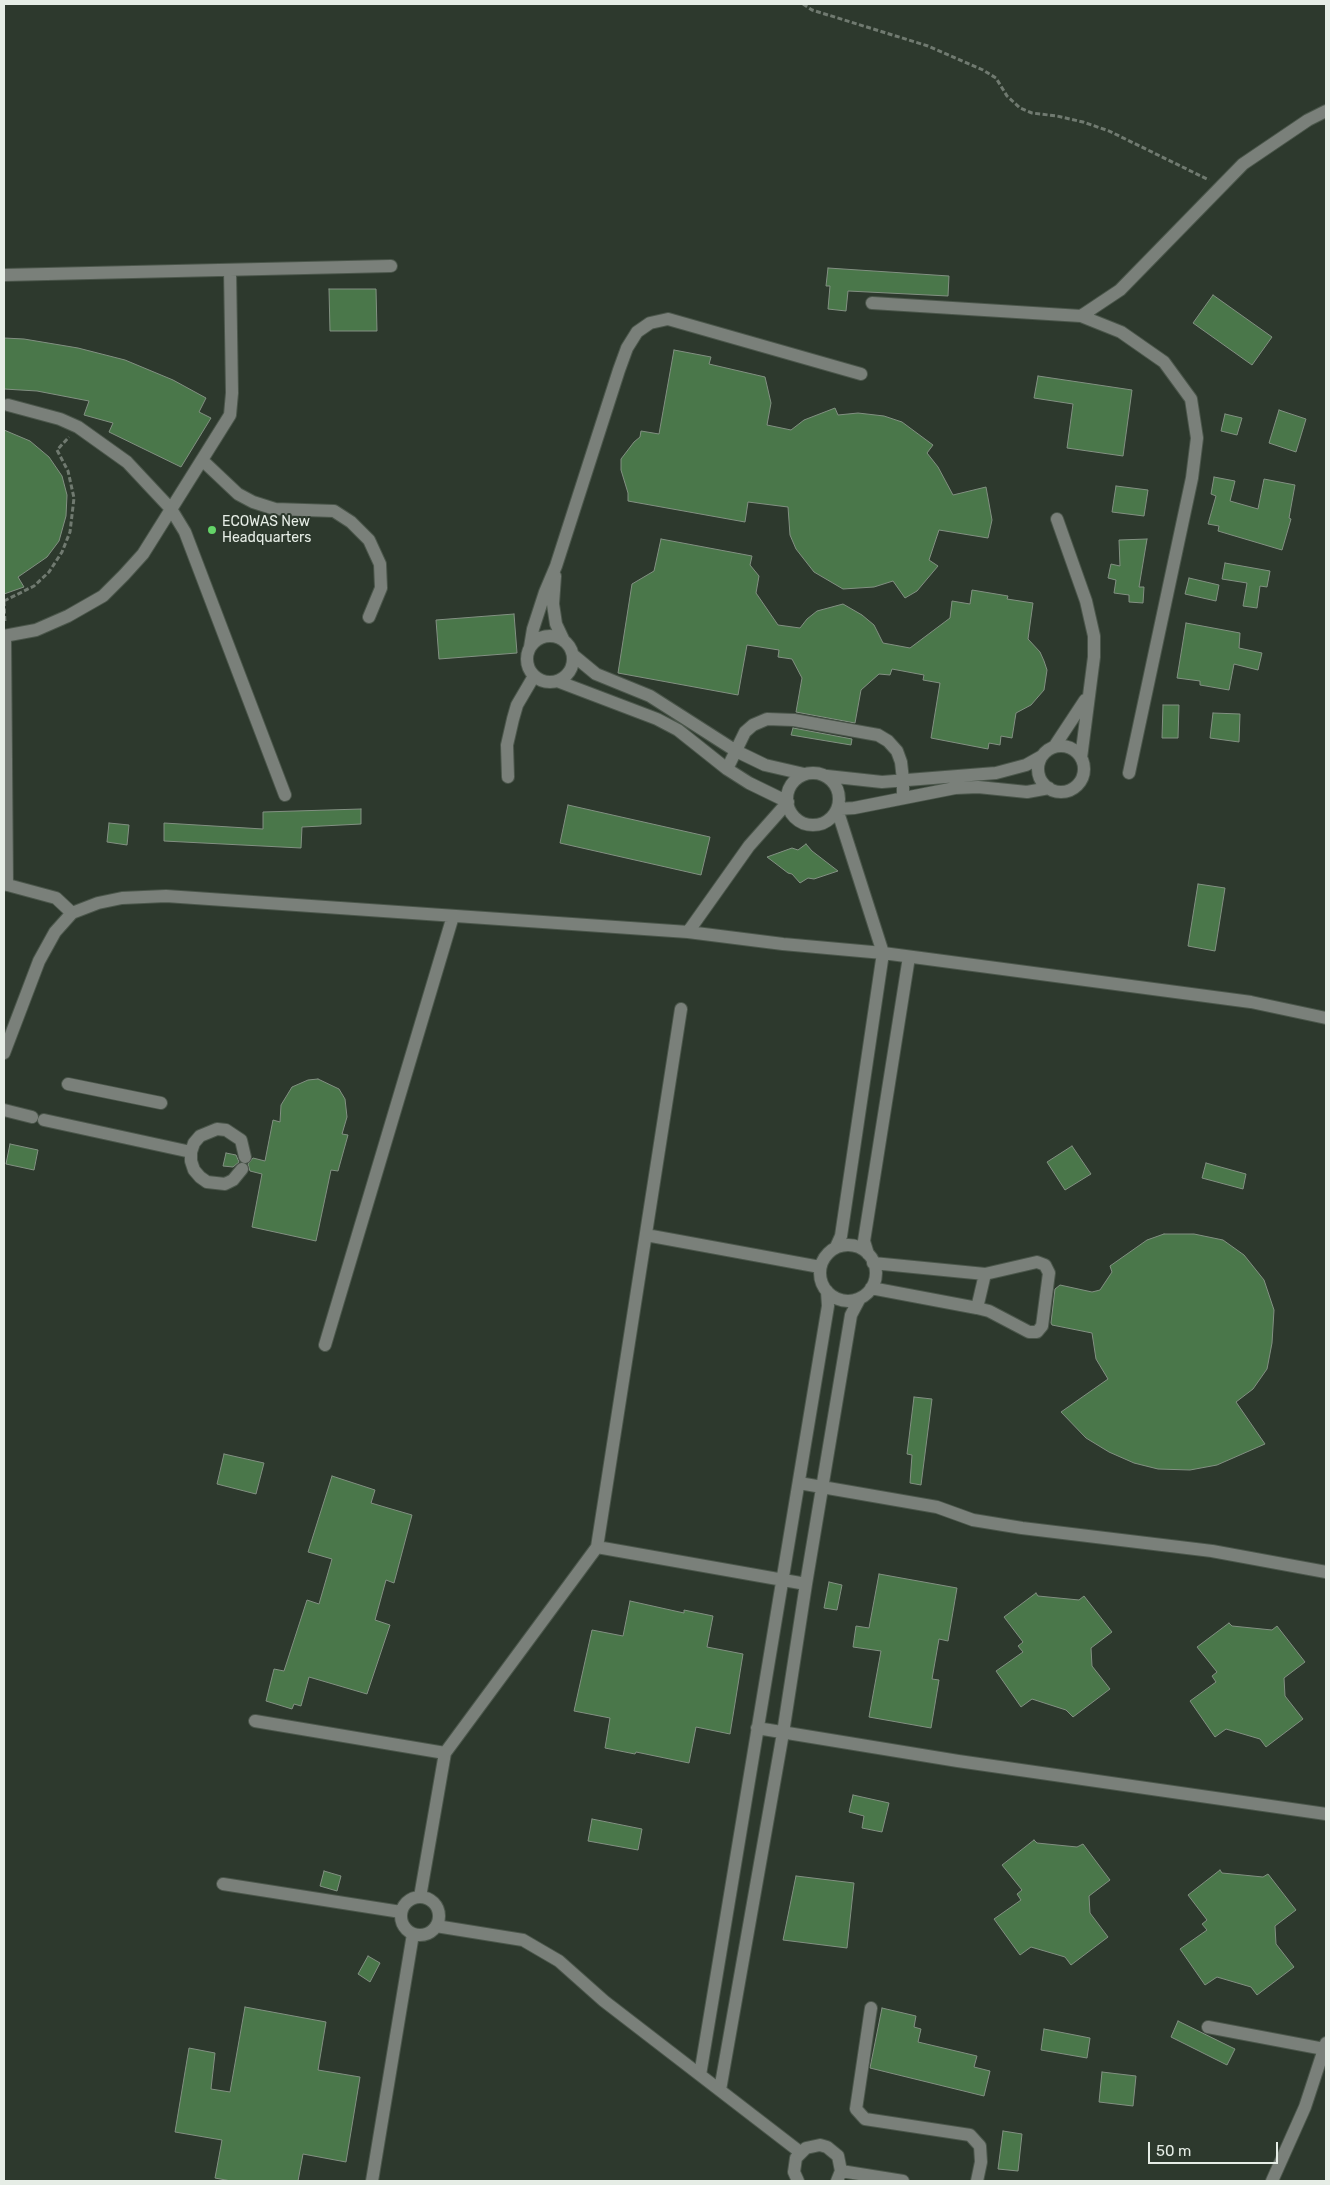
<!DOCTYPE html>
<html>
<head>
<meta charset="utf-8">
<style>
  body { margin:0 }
  #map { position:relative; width:1330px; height:2185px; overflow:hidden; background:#2d392d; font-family:Rubik,sans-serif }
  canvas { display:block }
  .frame { position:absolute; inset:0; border:5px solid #e6ede6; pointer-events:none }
  .scale { position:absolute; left:1148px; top:2142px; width:130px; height:22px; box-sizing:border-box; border:2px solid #e6ede6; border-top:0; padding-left:6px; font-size:15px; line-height:18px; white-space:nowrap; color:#e6ede6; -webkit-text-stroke:4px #2d392d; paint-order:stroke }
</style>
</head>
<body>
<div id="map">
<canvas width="1330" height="2185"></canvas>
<div class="frame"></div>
<div class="scale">50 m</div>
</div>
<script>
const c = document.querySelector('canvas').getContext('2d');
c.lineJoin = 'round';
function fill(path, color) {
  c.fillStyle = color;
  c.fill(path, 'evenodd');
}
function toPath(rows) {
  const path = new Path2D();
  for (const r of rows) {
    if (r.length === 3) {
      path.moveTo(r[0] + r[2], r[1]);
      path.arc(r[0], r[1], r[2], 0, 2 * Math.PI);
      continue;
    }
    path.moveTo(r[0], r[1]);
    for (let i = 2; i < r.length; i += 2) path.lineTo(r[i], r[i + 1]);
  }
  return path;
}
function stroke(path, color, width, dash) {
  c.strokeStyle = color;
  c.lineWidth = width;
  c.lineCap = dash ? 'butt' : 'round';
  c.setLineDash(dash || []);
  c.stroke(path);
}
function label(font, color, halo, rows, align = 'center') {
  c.font = font + ' Rubik,sans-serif';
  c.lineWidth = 4;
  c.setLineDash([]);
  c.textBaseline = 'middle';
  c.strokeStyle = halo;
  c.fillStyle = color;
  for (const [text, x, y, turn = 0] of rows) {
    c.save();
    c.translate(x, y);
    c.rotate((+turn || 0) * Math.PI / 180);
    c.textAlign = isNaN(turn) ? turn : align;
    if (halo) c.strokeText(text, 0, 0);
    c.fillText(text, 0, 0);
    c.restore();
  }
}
const building = toPath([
  [828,268,949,276,948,296,848,291,846,311,828,309,830,286,826,286,828,268],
  [329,289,376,289,377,331,330,331,329,289],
  [1213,295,1272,337,1252,365,1193,323,1213,295],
  [4,338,24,339,78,348,125,360,173,380,206,398,199,412,211,418,181,467,109,432,113,423,84,415,89,401,37,391,4,389,4,338],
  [674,350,711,357,709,364,765,377,771,403,767,425,791,430,804,420,835,408,838,415,858,413,884,416,902,422,933,445,927,453,938,467,953,495,986,487,992,520,988,538,939,530,929,560,938,566,917,591,905,598,893,581,874,587,843,589,814,572,796,549,790,535,788,507,748,502,745,522,628,501,628,493,621,470,621,459,634,442,640,437,641,431,659,434,674,350],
  [1038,376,1132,390,1123,456,1067,448,1073,404,1034,398,1038,376],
  [1279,410,1306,419,1296,452,1269,443,1279,410],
  [1225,414,1242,418,1237,435,1221,431,1225,414],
  [4,430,30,441,49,457,62,476,67,495,66,516,59,541,47,557,18,577,24,587,4,594,4,430],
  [1214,477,1235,481,1230,501,1258,509,1264,479,1295,485,1289,518,1291,519,1282,550,1218,531,1219,526,1208,524,1216,496,1211,494,1214,477],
  [1116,486,1148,490,1144,516,1112,512,1116,486],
  [661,539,752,556,750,565,759,576,756,593,778,625,800,628,807,619,817,611,843,604,862,615,874,625,883,643,910,648,950,618,952,601,970,604,972,590,1008,596,1007,599,1033,603,1028,639,1040,652,1044,661,1047,670,1044,690,1031,705,1016,713,1012,738,1001,736,1000,745,989,743,988,749,931,738,940,683,923,680,924,675,892,669,890,675,879,674,861,690,855,723,796,712,802,678,792,659,778,657,779,650,747,645,738,695,618,673,632,584,654,571,661,539],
  [1147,539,1139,587,1144,587,1143,603,1129,602,1129,595,1114,593,1116,580,1108,578,1111,564,1120,566,1119,540,1147,539],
  [1225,563,1270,571,1267,587,1260,586,1257,608,1243,606,1247,583,1222,579,1225,563],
  [1189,578,1219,585,1216,601,1185,594,1189,578],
  [514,614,517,653,439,659,436,620,514,614],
  [1186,623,1240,633,1239,648,1262,653,1258,670,1234,664,1229,690,1200,685,1200,681,1177,678,1186,623],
  [1163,705,1179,705,1178,738,1162,738,1163,705],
  [1213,713,1240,714,1239,742,1210,738,1213,713],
  [793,728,852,739,851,745,791,735,793,728],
  [568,805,710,837,701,875,560,843,568,805],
  [361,809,361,824,302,827,301,848,164,841,164,823,263,829,263,812,361,809],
  [109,823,129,825,127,845,107,842,109,823],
  [806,844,812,851,838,871,814,879,808,878,800,883,792,874,788,873,767,857,792,848,798,850,806,844],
  [1198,884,1225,888,1215,951,1188,946,1198,884],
  [318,1079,339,1089,345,1099,347,1117,342,1134,348,1135,338,1171,331,1170,316,1241,252,1227,262,1174,250,1171,248,1164,253,1158,265,1161,273,1120,280,1122,281,1105,292,1087,308,1080,318,1079],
  [10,1144,38,1150,34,1170,6,1164,10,1144],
  [1072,1146,1091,1174,1065,1190,1047,1162,1072,1146],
  [226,1153,236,1155,239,1162,233,1167,223,1166,226,1153],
  [1206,1163,1246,1174,1243,1189,1202,1178,1206,1163],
  [1164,1234,1194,1234,1223,1240,1244,1255,1264,1280,1274,1310,1272,1343,1267,1369,1253,1389,1236,1402,1265,1444,1217,1465,1190,1470,1158,1469,1134,1463,1109,1452,1086,1438,1061,1412,1108,1379,1096,1359,1092,1333,1052,1325,1051,1323,1055,1289,1060,1285,1092,1292,1100,1290,1112,1272,1110,1266,1147,1240,1164,1234],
  [914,1397,932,1399,921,1485,910,1483,912,1455,907,1454,914,1397],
  [224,1454,264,1463,256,1494,217,1484,224,1454],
  [332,1476,375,1490,371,1503,412,1515,394,1583,386,1580,375,1620,390,1625,367,1694,309,1677,301,1706,294,1704,292,1709,266,1701,274,1669,284,1671,307,1600,319,1604,332,1559,308,1552,332,1476],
  [879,1574,957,1588,948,1641,939,1639,932,1679,939,1680,931,1728,869,1717,881,1651,853,1647,856,1626,869,1628,879,1574],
  [829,1582,842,1585,837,1610,824,1608,829,1582],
  [1036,1593,1038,1596,1079,1600,1084,1596,1112,1632,1091,1648,1092,1666,1110,1689,1073,1717,1066,1710,1032,1699,1021,1707,996,1671,1023,1652,1018,1646,1023,1642,1004,1617,1036,1593],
  [630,1601,684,1613,684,1610,713,1616,707,1647,743,1654,730,1734,696,1727,689,1763,636,1752,635,1754,605,1748,610,1718,574,1711,592,1630,623,1636,630,1601],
  [1229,1623,1232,1626,1272,1630,1277,1626,1305,1662,1284,1678,1285,1696,1303,1719,1266,1747,1260,1739,1226,1729,1215,1737,1190,1701,1216,1682,1212,1676,1217,1672,1197,1647,1229,1623],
  [853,1795,889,1803,882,1832,862,1828,864,1816,849,1812,853,1795],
  [592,1819,642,1829,638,1850,588,1841,592,1819],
  [1034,1840,1037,1843,1077,1847,1083,1844,1110,1880,1089,1896,1090,1913,1108,1937,1071,1965,1065,1957,1031,1947,1020,1955,994,1919,1021,1900,1017,1894,1022,1890,1002,1865,1034,1840],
  [1220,1870,1222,1873,1263,1877,1268,1874,1296,1910,1275,1926,1276,1944,1294,1967,1257,1995,1251,1987,1217,1977,1205,1985,1180,1949,1207,1930,1202,1924,1207,1920,1188,1895,1220,1870],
  [324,1871,341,1876,337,1891,320,1886,324,1871],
  [796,1876,854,1883,847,1948,783,1940,796,1876],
  [368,1956,380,1963,370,1982,358,1974,368,1956],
  [245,2007,326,2022,318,2070,360,2077,346,2162,303,2154,298,2181,231,2181,215,2178,222,2140,175,2132,189,2048,215,2053,211,2089,230,2092,245,2007],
  [882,2008,916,2016,914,2027,921,2029,918,2042,977,2056,974,2067,990,2071,984,2096,870,2068,882,2008],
  [1178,2021,1235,2049,1227,2065,1171,2037,1178,2021],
  [1044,2029,1090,2038,1087,2058,1041,2050,1044,2029],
  [1102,2072,1136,2076,1133,2106,1099,2102,1102,2072],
  [1003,2131,1022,2134,1018,2171,998,2169,1003,2131]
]);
const path = toPath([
  [803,4,812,10,928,46,983,70,996,78,1007,96,1020,108,1032,113,1057,116,1083,122,1109,131,1209,180],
  [4,601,34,586,49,572,62,552,70,532,74,498,68,471,57,450,69,437],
  [4,601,5,623]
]);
const minor = toPath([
  [4,275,391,266],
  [872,303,1081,316,1120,290,1243,164,1308,120,1326,111],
  [1081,316,1121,332,1164,362,1191,399,1197,438,1192,478,1129,773],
  [8,405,60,419,78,427,127,462,171,509,185,532,285,795],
  [202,460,238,494,253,502,275,509,334,511,351,522,369,540,380,564,381,588,369,617],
  [1057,519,1086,601,1094,636,1094,657,1081,758],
  [555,576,553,604,556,624,564,641],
  [550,659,23],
  [4,636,36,630,68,616,103,596,124,575,143,554,230,415,232,393,230,270],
  [5,636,7,885],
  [530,647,533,629,545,592,556,566,619,370,627,348,637,332,650,323,668,319,861,374],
  [573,655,596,674,650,696,736,751,765,765,804,774],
  [557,681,657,719,678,730,727,769,749,783,788,802,749,846,688,932],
  [1061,769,23],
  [1054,747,1085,700],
  [727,769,745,732,753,725,767,719,794,720,878,735,888,741,897,751,901,762,903,780,903,798],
  [813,799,26],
  [827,776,882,782,996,773,1026,765,1042,756],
  [508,777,507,745,513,719,517,705,534,676],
  [4,884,56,898,72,913],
  [4,1053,39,961,55,932,72,913,98,903,122,898,166,896,688,932,783,944,883,953,1251,1002,1326,1018],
  [68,1084,161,1103],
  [4,1110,32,1117],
  [44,1120,191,1152],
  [242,1169,233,1180,225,1184,207,1182,200,1177,194,1170,191,1161,191,1152,194,1143,200,1136,217,1129,226,1130,241,1140,245,1157],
  [646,1235,820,1267],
  [848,1273,28],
  [836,1247,841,1236,883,953,837,809,854,808,955,788,978,787,1027,792,1049,788],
  [868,1254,864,1241,909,957],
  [871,1288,977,1308,989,1311,1029,1332,1037,1332,1042,1326,1049,1273,1045,1265,1037,1262,985,1274,873,1263],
  [977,1308,985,1274],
  [325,1345,453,916],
  [799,1483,937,1507,973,1520,1022,1528,1212,1551,1326,1572],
  [597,1547,806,1584],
  [255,1721,445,1753],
  [757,1728,958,1761,1326,1814],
  [223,1884,401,1912],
  [420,1916,19],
  [420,1897,445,1753,597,1547,681,1009],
  [436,1926,523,1940,559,1961,604,2001,800,2152],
  [871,2008,856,2109,865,2119,970,2135,980,2146,981,2162,977,2181],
  [1208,2027,1324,2049],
  [700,2075,828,1306,827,1291],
  [720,2090,783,1733,806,1584,851,1315,860,1298],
  [841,2171,903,2181],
  [372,2181,413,1934],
  [798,2181,794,2172,796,2158,806,2148,820,2145,827,2147,838,2156,841,2171,837,2181],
  [1272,2181,1305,2107,1326,2043]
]);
const markers = [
  [212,530,5,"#64d468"]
];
const poiNames = [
  ["ECOWAS New",222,522],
  ["Headquarters",222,538]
];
fill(building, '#4a774a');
stroke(building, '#829082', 1);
stroke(minor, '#4b564b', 14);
stroke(path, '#707a70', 3, [5, 2.5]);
stroke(minor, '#7a807a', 12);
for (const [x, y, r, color] of markers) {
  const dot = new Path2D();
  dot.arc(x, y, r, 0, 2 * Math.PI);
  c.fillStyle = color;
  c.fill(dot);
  stroke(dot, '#2d392d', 2);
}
label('14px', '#e6ede6', '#2d392d', poiNames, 'left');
</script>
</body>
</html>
